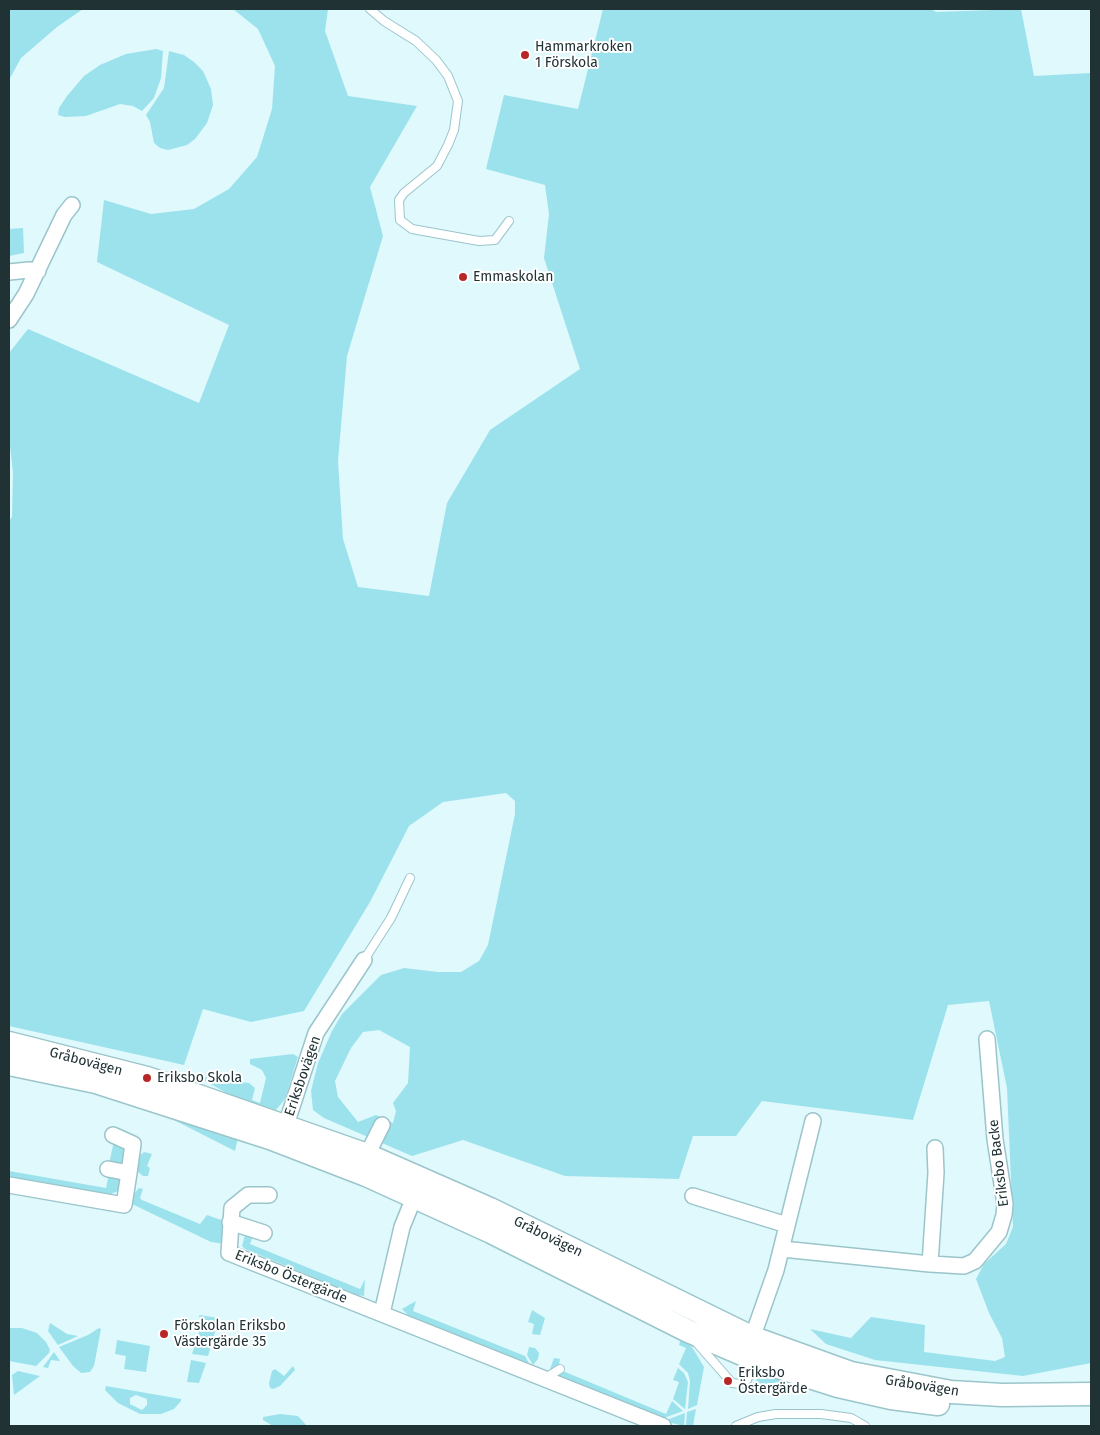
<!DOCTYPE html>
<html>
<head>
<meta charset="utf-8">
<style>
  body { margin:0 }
  #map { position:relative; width:1100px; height:1435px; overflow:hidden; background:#dff9fc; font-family:"Fira Sans",sans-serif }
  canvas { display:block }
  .frame { position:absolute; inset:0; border:10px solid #213235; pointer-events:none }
</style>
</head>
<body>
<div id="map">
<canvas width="1100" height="1435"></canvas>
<div class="frame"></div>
</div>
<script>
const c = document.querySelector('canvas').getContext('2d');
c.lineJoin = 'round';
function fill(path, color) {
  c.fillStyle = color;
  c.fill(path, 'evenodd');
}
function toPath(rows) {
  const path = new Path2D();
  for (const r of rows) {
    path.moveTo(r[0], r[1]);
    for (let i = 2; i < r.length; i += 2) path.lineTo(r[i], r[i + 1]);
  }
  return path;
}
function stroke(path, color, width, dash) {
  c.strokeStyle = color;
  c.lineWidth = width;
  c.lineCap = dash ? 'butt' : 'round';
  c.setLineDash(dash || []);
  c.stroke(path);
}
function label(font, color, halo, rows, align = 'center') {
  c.font = font + ' "Fira Sans",sans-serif';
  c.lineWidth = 4;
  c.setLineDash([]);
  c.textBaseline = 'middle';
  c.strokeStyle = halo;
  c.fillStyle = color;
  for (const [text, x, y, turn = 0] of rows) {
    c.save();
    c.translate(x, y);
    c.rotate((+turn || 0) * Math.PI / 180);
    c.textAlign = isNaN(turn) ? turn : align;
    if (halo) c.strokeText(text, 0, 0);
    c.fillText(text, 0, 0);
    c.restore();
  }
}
const green = toPath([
  [9,9,83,9,57,27,21,58,9,80],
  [233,9,328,9,325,31,348,96,417,106,370,187,383,236,347,356,338,461,343,539,358,587,429,596,447,503,490,430,580,369,544,258,549,214,545,185,486,169,504,95,578,109,603,9,931,9,936,12,1021,9,1034,76,1091,73,1091,1363,1023,1376,875,1360,826,1344,810,1329,851,1338,871,1317,925,1325,924,1352,995,1361,1005,1357,1002,1338,989,1313,976,1279,984,1264,1006,1244,1013,1227,1007,1088,989,1001,948,1005,913,1120,762,1101,736,1136,693,1136,679,1179,565,1176,463,1140,412,1156,324,1118,313,1110,311,1091,318,1063,332,1031,342,1014,381,975,404,968,438,972,461,972,479,961,488,945,515,814,515,801,506,793,443,802,409,826,370,902,304,1011,251,1022,203,1009,184,1065,9,1026,9,521,12,517,13,473,9,437,9,353,28,329,199,403,229,325,97,262,104,200,151,214,194,209,229,189,257,157,272,109,275,66,258,29],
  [379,1030,410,1047,408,1083,393,1103,396,1111,393,1123,376,1115,358,1122,338,1097,335,1081,351,1048,363,1032],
  [156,49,163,51,161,78,154,98,142,111,133,106,120,104,86,116,65,117,58,115,59,108,67,96,84,76,100,65,126,54],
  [169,51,184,55,194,62,203,71,211,89,213,105,207,123,195,139,187,145,168,150,160,148,154,143,150,122,146,115,164,88],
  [23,228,24,253,9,256,9,229],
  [293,1054,298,1057,285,1099,276,1110,234,1097,196,1076,249,1083,255,1088,252,1100,260,1103,266,1078,262,1070,250,1064,250,1059],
  [173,1116,239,1134,235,1151,172,1119],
  [114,1141,127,1148,123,1165,109,1164],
  [144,1152,152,1154,147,1166,150,1168,148,1176,143,1176,137,1171,139,1156],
  [9,1171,106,1188,109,1174,119,1178,121,1182,120,1190,109,1195,9,1178],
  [139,1188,143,1189,140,1198,142,1200,200,1224,207,1215,221,1220,226,1223,226,1244,211,1242,132,1204,133,1195],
  [254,1234,250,1244,360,1289,365,1279,364,1296,357,1295,245,1249,242,1246,245,1235],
  [416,1301,413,1311,525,1356,530,1365,411,1318,402,1309],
  [532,1310,545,1318,540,1335,532,1334,534,1324,528,1322],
  [199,1315,219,1318,208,1356,192,1354,201,1326],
  [50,1323,67,1334,78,1336,58,1345,48,1331],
  [9,1328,22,1328,37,1333,46,1342,50,1350,49,1353,36,1366,9,1361],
  [99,1328,101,1329,94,1366,90,1372,81,1373,73,1366,59,1347,88,1335],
  [681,1338,692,1347,704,1367,697,1405,688,1409,690,1381,688,1373,679,1364,686,1348,679,1345],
  [117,1340,150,1346,146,1372,124,1369,126,1356,115,1354],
  [529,1347,535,1348,539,1353,538,1359,533,1365,527,1355],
  [54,1352,60,1361,51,1360,48,1368,43,1367],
  [554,1358,560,1359,558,1369,666,1414,672,1401,683,1411,661,1419,549,1372],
  [191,1360,206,1363,199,1383,187,1382],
  [293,1366,295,1370,280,1386,273,1389,270,1388,269,1383,272,1371,275,1369,284,1376],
  [678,1368,684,1373,688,1382,685,1409,673,1399,679,1382,673,1380],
  [18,1371,40,1376,14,1395,12,1375],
  [768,1374,788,1380,747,1388,761,1376],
  [106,1386,181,1399,181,1401,174,1409,161,1414,140,1414,118,1403,105,1390],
  [136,1395,147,1399,147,1405,142,1410,130,1404,130,1398],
  [696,1409,693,1426,686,1426,687,1412],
  [685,1413,684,1426,664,1421],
  [280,1414,298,1416,307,1426,273,1426,263,1420,263,1417]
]);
const service = toPath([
  [370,9,384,21,416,41,436,60,448,76,458,101,454,130,448,145,437,166,404,193,399,200,400,220,412,229,479,241,495,240,509,221],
  [364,960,391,918,410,878],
  [697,1343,732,1383,741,1384,747,1380,755,1361],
  [544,1379,560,1369],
  [736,1426,758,1417,776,1414,821,1414,851,1418,865,1426]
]);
const minor = toPath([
  [9,272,29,270,38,271],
  [9,320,26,294,64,215,72,205],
  [278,1129,286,1125,316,1033,364,960],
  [113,1135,133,1144,129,1173],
  [367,1155,382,1125],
  [9,1185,124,1205,129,1173,108,1169],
  [269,1195,248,1195,232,1208,229,1253,663,1426],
  [693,1196,787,1225],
  [230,1222,264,1233],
  [782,1249,930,1264,936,1173,935,1148],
  [930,1264,964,1266,975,1261,999,1232,1004,1215,1005,1204,995,1139,987,1039],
  [382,1313,402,1227,417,1190],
  [746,1343,756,1327,776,1270,813,1121]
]);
const secondary = toPath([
  [9,1043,147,1078,367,1155,490,1209,751,1337,851,1373,951,1392,1002,1395,1091,1394],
  [9,1064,96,1082,270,1138,366,1175,491,1232,688,1331,756,1360,838,1386,891,1398,938,1404]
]);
const markers = [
  [525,55,5,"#b72726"],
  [463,277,5,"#b72726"],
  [147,1078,5,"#b72726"],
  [164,1334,5,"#b72726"],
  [728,1381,5,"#b72726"]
];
const poiNames = [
  ["Hammarkroken",535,47],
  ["1 Förskola",535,63],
  ["Emmaskolan",473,277],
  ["Eriksbo Skola",157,1078],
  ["Förskolan Eriksbo",174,1326],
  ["Västergärde 35",174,1342],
  ["Eriksbo",738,1373],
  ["Östergärde",738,1389]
];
const streetNames = [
  ["Gråbovägen",86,1062,15],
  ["Eriksbovägen",303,1076,-71],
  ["Eriksbo Backe",999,1163,-97],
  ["Gråbovägen",548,1237,26],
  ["Eriksbo Östergärde",291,1277,22],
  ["Gråbovägen",922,1386,9]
];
fill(green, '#9ce2ec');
stroke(service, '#9ac5cb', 10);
stroke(minor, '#9ac5cb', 18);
stroke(secondary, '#9ac5cb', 25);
stroke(service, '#fff', 8);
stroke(minor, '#fff', 15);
stroke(secondary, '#fff', 22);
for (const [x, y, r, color] of markers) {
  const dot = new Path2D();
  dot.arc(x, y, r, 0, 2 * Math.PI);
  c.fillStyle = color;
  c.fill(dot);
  stroke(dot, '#fff', 2);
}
label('14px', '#213235', '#fff', poiNames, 'left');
label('14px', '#213235', '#fff', streetNames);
</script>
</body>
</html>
